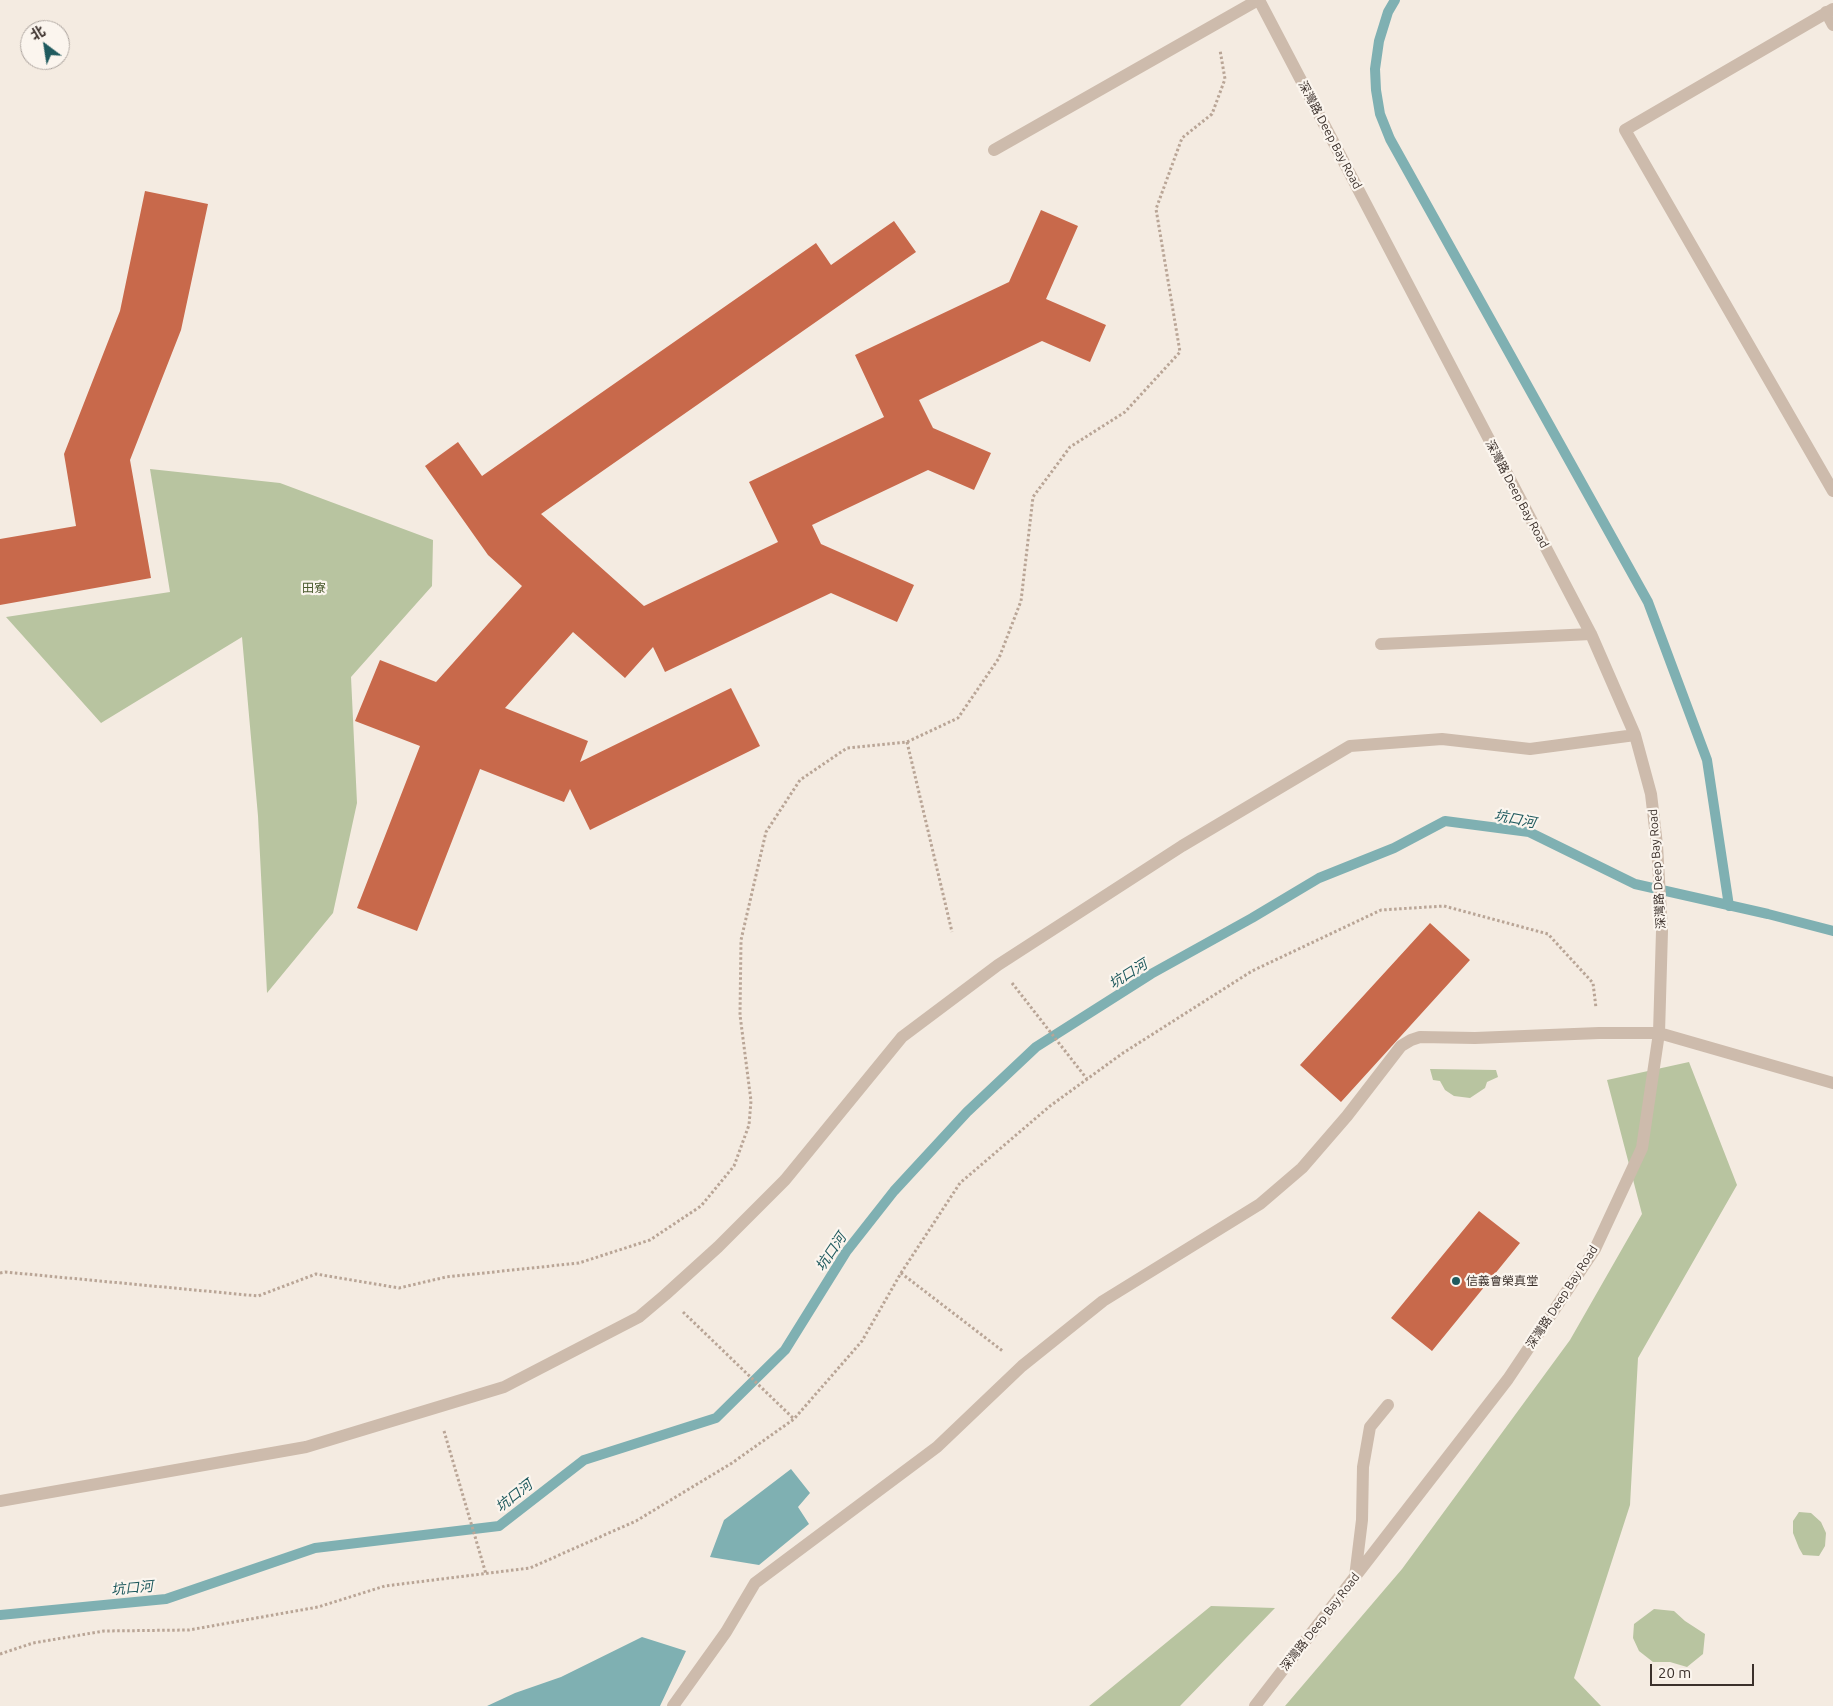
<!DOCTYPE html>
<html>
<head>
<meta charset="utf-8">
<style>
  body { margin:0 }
  #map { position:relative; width:1833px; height:1706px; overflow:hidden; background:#f4ebe1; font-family:Ubuntu,"Noto Sans SC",sans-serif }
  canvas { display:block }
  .north { position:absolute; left:20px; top:20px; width:50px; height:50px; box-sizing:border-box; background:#fbf5ee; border:1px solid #aea6a0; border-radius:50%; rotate:329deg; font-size:14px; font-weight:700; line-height:20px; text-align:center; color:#3b302b }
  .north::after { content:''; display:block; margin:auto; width:18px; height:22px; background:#1f5a5e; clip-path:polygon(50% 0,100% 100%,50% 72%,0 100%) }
  .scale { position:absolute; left:1650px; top:1664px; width:104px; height:22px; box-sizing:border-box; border:2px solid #3b302b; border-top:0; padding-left:6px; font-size:15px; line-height:18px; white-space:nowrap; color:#3b302b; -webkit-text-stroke:4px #fbf5ee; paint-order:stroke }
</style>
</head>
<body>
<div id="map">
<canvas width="1833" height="1706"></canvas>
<div class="north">北</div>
<div class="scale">20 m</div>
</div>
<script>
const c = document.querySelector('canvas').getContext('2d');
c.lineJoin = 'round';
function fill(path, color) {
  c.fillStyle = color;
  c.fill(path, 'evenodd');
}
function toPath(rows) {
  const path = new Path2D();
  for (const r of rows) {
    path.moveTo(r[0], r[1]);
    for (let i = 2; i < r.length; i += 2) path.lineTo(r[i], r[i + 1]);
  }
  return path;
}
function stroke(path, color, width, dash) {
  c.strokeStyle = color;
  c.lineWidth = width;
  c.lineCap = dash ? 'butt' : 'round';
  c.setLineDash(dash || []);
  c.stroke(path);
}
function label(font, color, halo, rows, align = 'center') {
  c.font = font + ' Ubuntu,"Noto Sans SC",sans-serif';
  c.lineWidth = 4.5;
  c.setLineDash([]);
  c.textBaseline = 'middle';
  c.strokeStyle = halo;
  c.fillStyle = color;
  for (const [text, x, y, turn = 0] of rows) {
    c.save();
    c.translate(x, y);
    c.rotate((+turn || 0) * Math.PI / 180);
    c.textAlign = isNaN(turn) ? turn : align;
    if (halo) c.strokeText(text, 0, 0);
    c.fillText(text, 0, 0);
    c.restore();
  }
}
const green = toPath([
  [150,469,280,483,433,540,432,586,351,677,357,803,333,913,267,993,258,816,242,637,101,723,6,617,170,592],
  [1689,1062,1737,1185,1638,1358,1630,1505,1574,1678,1601,1706,1285,1706,1402,1569,1570,1340,1642,1214,1607,1080],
  [1430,1069,1496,1070,1498,1077,1487,1082,1485,1088,1470,1098,1454,1096,1445,1090,1440,1081,1433,1080],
  [1799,1512,1811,1513,1821,1522,1826,1533,1825,1546,1819,1556,1803,1555,1799,1548,1793,1533,1793,1521],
  [1211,1606,1275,1608,1180,1706,1089,1706],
  [1654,1609,1674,1611,1685,1621,1705,1634,1703,1654,1687,1667,1670,1662,1653,1662,1639,1651,1633,1638,1634,1624]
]);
const water = toPath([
  [791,1469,810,1493,798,1507,809,1524,759,1565,710,1557,724,1520],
  [642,1637,686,1651,660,1706,487,1706,515,1693,561,1677]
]);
const stream = toPath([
  [1395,0,1388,12,1379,41,1375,69,1376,90,1380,114,1390,139,1648,602,1707,760,1729,906],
  [0,1615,166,1599,315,1548,499,1526,584,1460,716,1418,785,1350,846,1252,894,1191,967,1112,1036,1047,1151,974,1252,918,1319,878,1394,848,1445,821,1529,832,1635,884,1768,914,1833,931]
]);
const building = toPath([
  [145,191,208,204,181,330,130,460,151,578,0,605,0,539,76,526,64,454,120,311],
  [1041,210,1078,226,1046,299,1106,325,1090,362,1042,341,919,400,933,428,991,453,974,490,928,470,812,525,821,544,914,585,897,622,831,593,665,672,653,647,625,678,573,632,505,708,588,741,580,762,731,688,760,746,590,830,570,789,564,802,480,769,417,931,357,908,420,746,355,721,380,660,436,682,522,586,488,555,425,466,458,442,482,476,816,243,831,265,894,221,916,252,541,514,644,606,778,542,749,482,884,417,855,355,1009,282],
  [1430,923,1470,960,1341,1102,1300,1065],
  [1479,1211,1520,1243,1432,1351,1391,1318]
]);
const path = toPath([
  [907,742,952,932],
  [1012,983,1087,1079],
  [0,1273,5,1272,258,1296,316,1274,399,1288,446,1277,579,1263,650,1240,701,1206,734,1166,749,1125,751,1101,740,1015,741,940,766,832,800,780,847,748,907,742,958,718,999,658,1021,601,1033,497,1070,447,1125,412,1180,352,1156,209,1182,138,1212,114,1225,79,1220,50],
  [901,1273,960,1183,1050,1106,1123,1053,1252,971,1381,910,1444,906,1548,934,1593,983,1596,1008],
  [683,1312,794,1419],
  [444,1431,486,1574],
  [0,1654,33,1643,104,1631,189,1630,318,1607,385,1586,530,1568,636,1521,732,1463,794,1419,862,1341,901,1273,1004,1352]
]);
const minor = toPath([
  [1833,9,1625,130,1833,491],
  [1826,12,1833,25],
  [994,150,1258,0],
  [1381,644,1591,634],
  [0,1501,306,1447,504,1387,639,1317,665,1295,718,1247,785,1180,902,1037,998,965,1182,846,1350,746,1442,739,1530,749,1635,735],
  [1355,1577,1362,1520,1363,1467,1370,1427,1388,1405],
  [673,1706,726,1632,755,1583,937,1447,1022,1366,1103,1301,1260,1204,1302,1168,1347,1116,1401,1046,1411,1040,1420,1037,1475,1038,1599,1033,1659,1033,1833,1083],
  [1255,1706,1508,1379,1595,1249,1642,1148,1659,1033,1662,931,1657,845,1651,794,1635,735,1591,634,1259,0]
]);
const markers = [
  [1456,1281,5,"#1f5a5e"]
];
const streetNames = [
  ["深灣路 Deep Bay Road",1330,135,62],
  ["深灣路 Deep Bay Road",1517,494,62],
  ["深灣路 Deep Bay Road",1657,869,-94],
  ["深灣路 Deep Bay Road",1562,1297,-57],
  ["深灣路 Deep Bay Road",1320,1622,-52]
];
const parkNames = [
  ["田寮",314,588]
];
const poiNames = [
  ["信義會榮真堂",1466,1281]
];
const waterNames = [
  ["坑口河",1515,819,11],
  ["坑口河",1128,974,-32],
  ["坑口河",831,1252,-56],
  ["坑口河",514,1496,-38],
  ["坑口河",132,1588,-5]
];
fill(green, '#b8c4a0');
fill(water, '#7fb0b2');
stroke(stream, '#7fb0b2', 10);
fill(building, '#c8694b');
stroke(path, '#b9a596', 3, [2.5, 2.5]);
stroke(minor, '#cdbbac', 12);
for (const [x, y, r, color] of markers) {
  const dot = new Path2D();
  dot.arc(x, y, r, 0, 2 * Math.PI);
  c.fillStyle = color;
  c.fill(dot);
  stroke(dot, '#fbf5ee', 2);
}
label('12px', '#3b302b', '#fbf5ee', streetNames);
label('12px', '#4a5a2e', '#fbf5ee', parkNames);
label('12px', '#3b302b', '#fbf5ee', poiNames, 'left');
label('italic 14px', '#1f5a5e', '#fbf5ee', waterNames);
</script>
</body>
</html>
